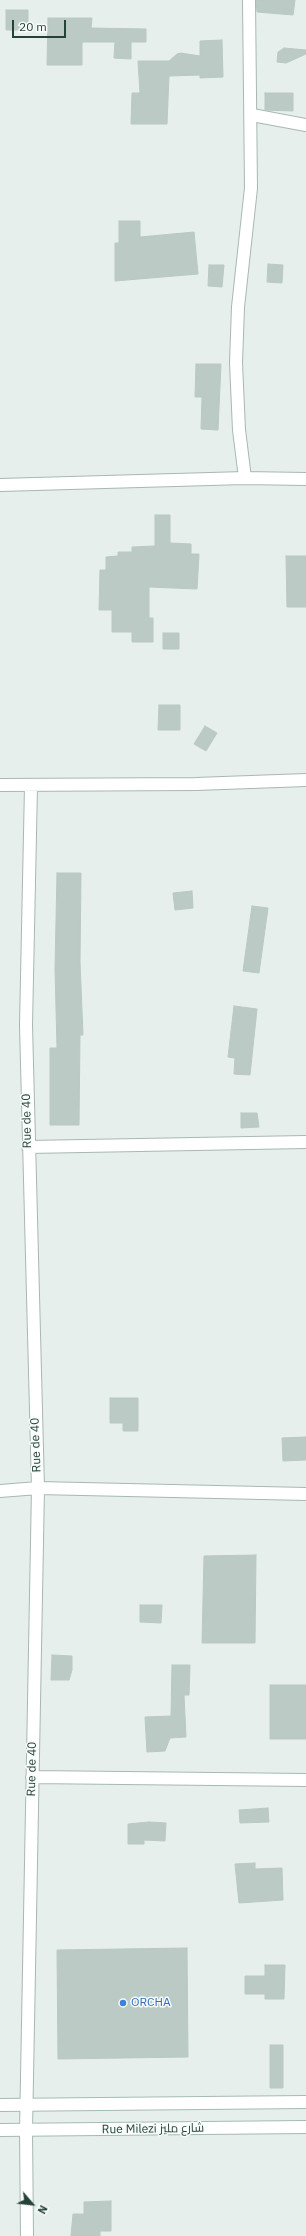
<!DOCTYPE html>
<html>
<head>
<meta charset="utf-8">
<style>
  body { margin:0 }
  #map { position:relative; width:306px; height:2236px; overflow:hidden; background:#e6efeb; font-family:"IBM Plex Sans",sans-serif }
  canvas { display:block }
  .north { position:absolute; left:12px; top:2184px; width:40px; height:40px; -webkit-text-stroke:3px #f7fbf9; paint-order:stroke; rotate:118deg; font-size:11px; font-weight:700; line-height:16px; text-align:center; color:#24423a }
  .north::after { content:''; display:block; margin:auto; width:14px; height:18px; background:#24423a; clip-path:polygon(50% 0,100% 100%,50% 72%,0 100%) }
  .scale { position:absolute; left:12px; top:20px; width:54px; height:18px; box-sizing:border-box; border:2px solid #24423a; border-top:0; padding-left:5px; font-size:12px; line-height:14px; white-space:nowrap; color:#24423a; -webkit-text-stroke:3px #f7fbf9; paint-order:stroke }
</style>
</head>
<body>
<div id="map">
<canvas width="306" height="2236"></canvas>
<div class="north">N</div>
<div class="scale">20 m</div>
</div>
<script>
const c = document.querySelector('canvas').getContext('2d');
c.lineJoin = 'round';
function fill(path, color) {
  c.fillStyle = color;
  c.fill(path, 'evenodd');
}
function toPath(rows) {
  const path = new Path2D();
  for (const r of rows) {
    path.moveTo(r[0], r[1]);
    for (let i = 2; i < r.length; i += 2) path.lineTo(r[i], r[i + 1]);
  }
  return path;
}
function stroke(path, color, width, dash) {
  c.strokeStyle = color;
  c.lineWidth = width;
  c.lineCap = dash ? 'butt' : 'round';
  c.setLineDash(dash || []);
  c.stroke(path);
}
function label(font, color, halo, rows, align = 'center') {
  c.font = font + ' "IBM Plex Sans",Cairo,sans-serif';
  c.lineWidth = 3;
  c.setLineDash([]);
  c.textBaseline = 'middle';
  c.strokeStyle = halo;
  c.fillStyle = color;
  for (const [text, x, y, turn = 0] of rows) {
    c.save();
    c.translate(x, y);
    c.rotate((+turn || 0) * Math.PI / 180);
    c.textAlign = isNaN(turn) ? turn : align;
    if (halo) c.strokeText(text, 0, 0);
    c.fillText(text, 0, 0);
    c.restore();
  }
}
const building = toPath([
  [256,0,295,0,293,15,257,12,256,0],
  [6,10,28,10,28,30,6,30,6,10],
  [48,18,92,18,91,28,146,29,146,42,131,42,131,59,114,58,115,42,82,42,82,65,47,65,48,18],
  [222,40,223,77,200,78,200,75,169,76,167,124,131,124,132,93,140,93,138,61,169,61,177,54,181,53,200,56,200,41,222,40],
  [284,48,306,50,306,54,286,63,277,62,278,52,284,48],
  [265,93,293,93,293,111,265,110,265,93],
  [119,221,140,221,140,237,194,232,198,274,115,281,115,243,119,243,119,221],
  [268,264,283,265,282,283,267,282,268,264],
  [209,265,224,265,222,287,208,286,209,265],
  [196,364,221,364,218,430,201,429,202,397,195,397,196,364],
  [155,515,170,515,170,543,191,544,191,554,199,554,197,589,149,587,149,618,153,618,153,642,132,642,132,632,112,632,112,610,99,610,100,570,106,570,106,557,118,556,118,552,132,552,132,547,155,546,155,515],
  [286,556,306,556,306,607,287,607,286,556],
  [163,633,179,633,179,649,163,649,163,633],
  [159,705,180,705,180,730,158,730,159,705],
  [205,726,217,733,206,751,194,744,205,726],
  [57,873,81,873,80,962,83,1035,80,1035,79,1125,50,1125,50,1048,57,1048,55,969,57,873],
  [192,891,193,908,175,910,173,893,192,891],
  [252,906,268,908,259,973,243,971,252,906],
  [234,1006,257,1009,250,1075,234,1074,235,1058,228,1057,234,1006],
  [241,1113,257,1113,259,1127,241,1128,241,1113],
  [110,1398,138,1398,138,1431,123,1431,123,1423,110,1423,110,1398],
  [306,1437,306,1460,283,1461,282,1438,306,1437],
  [256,1555,255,1643,202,1643,204,1556,256,1555],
  [140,1605,162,1605,161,1623,140,1622,140,1605],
  [52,1655,72,1656,72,1670,69,1680,51,1680,52,1655],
  [172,1665,190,1665,189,1695,184,1695,186,1737,170,1738,165,1751,147,1752,145,1717,171,1716,172,1665],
  [270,1685,306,1685,306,1739,270,1739,270,1685],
  [268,1808,269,1822,240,1823,239,1810,268,1808],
  [149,1822,166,1823,165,1841,144,1840,144,1844,128,1844,128,1824,149,1822],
  [255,1863,255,1869,282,1868,283,1900,239,1903,235,1864,255,1863],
  [187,1948,188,2057,58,2059,57,1950,187,1948],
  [265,1965,285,1965,284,1999,265,1999,265,1994,245,1994,245,1976,265,1976,265,1965],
  [270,2045,283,2045,283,2088,270,2088,270,2045],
  [111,2201,111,2231,100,2231,100,2236,71,2236,73,2214,84,2214,84,2202,111,2201]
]);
const street = toPath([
  [252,115,306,125],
  [245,478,239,430,236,363,238,307,251,188,249,0],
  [0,485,245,478,306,479],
  [0,785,196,784,306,780],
  [28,1147,306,1142],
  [0,1491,38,1488,306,1494],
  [32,1777,306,1780],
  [27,2236,26,2130,38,1488,26,1025,31,786]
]);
const secondary = toPath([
  [0,2105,306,2102],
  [0,2130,306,2127]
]);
const markers = [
  [123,2003,4,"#3f7fe0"]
];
const streetNames = [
  ["Rue de 40",27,1121,-91],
  ["Rue de 40",36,1445,-92],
  ["Rue de 40",32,1769,-89],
  ["Rue Milezi شارع مليز",153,2129,-1]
];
const shopNames = [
  ["ORCHA",131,2003]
];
fill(building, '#bbcac4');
stroke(building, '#b8c9c2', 1);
stroke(street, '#a8b8b2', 14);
stroke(secondary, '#a4bbb3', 14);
stroke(street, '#fff', 12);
stroke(secondary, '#fff', 12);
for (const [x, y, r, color] of markers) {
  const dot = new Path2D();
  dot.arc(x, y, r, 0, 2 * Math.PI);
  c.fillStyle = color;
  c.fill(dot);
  stroke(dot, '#f7fbf9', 1.5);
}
label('12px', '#24423a', '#f7fbf9', streetNames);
label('12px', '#366cbe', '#f7fbf9', shopNames, 'left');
</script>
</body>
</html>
